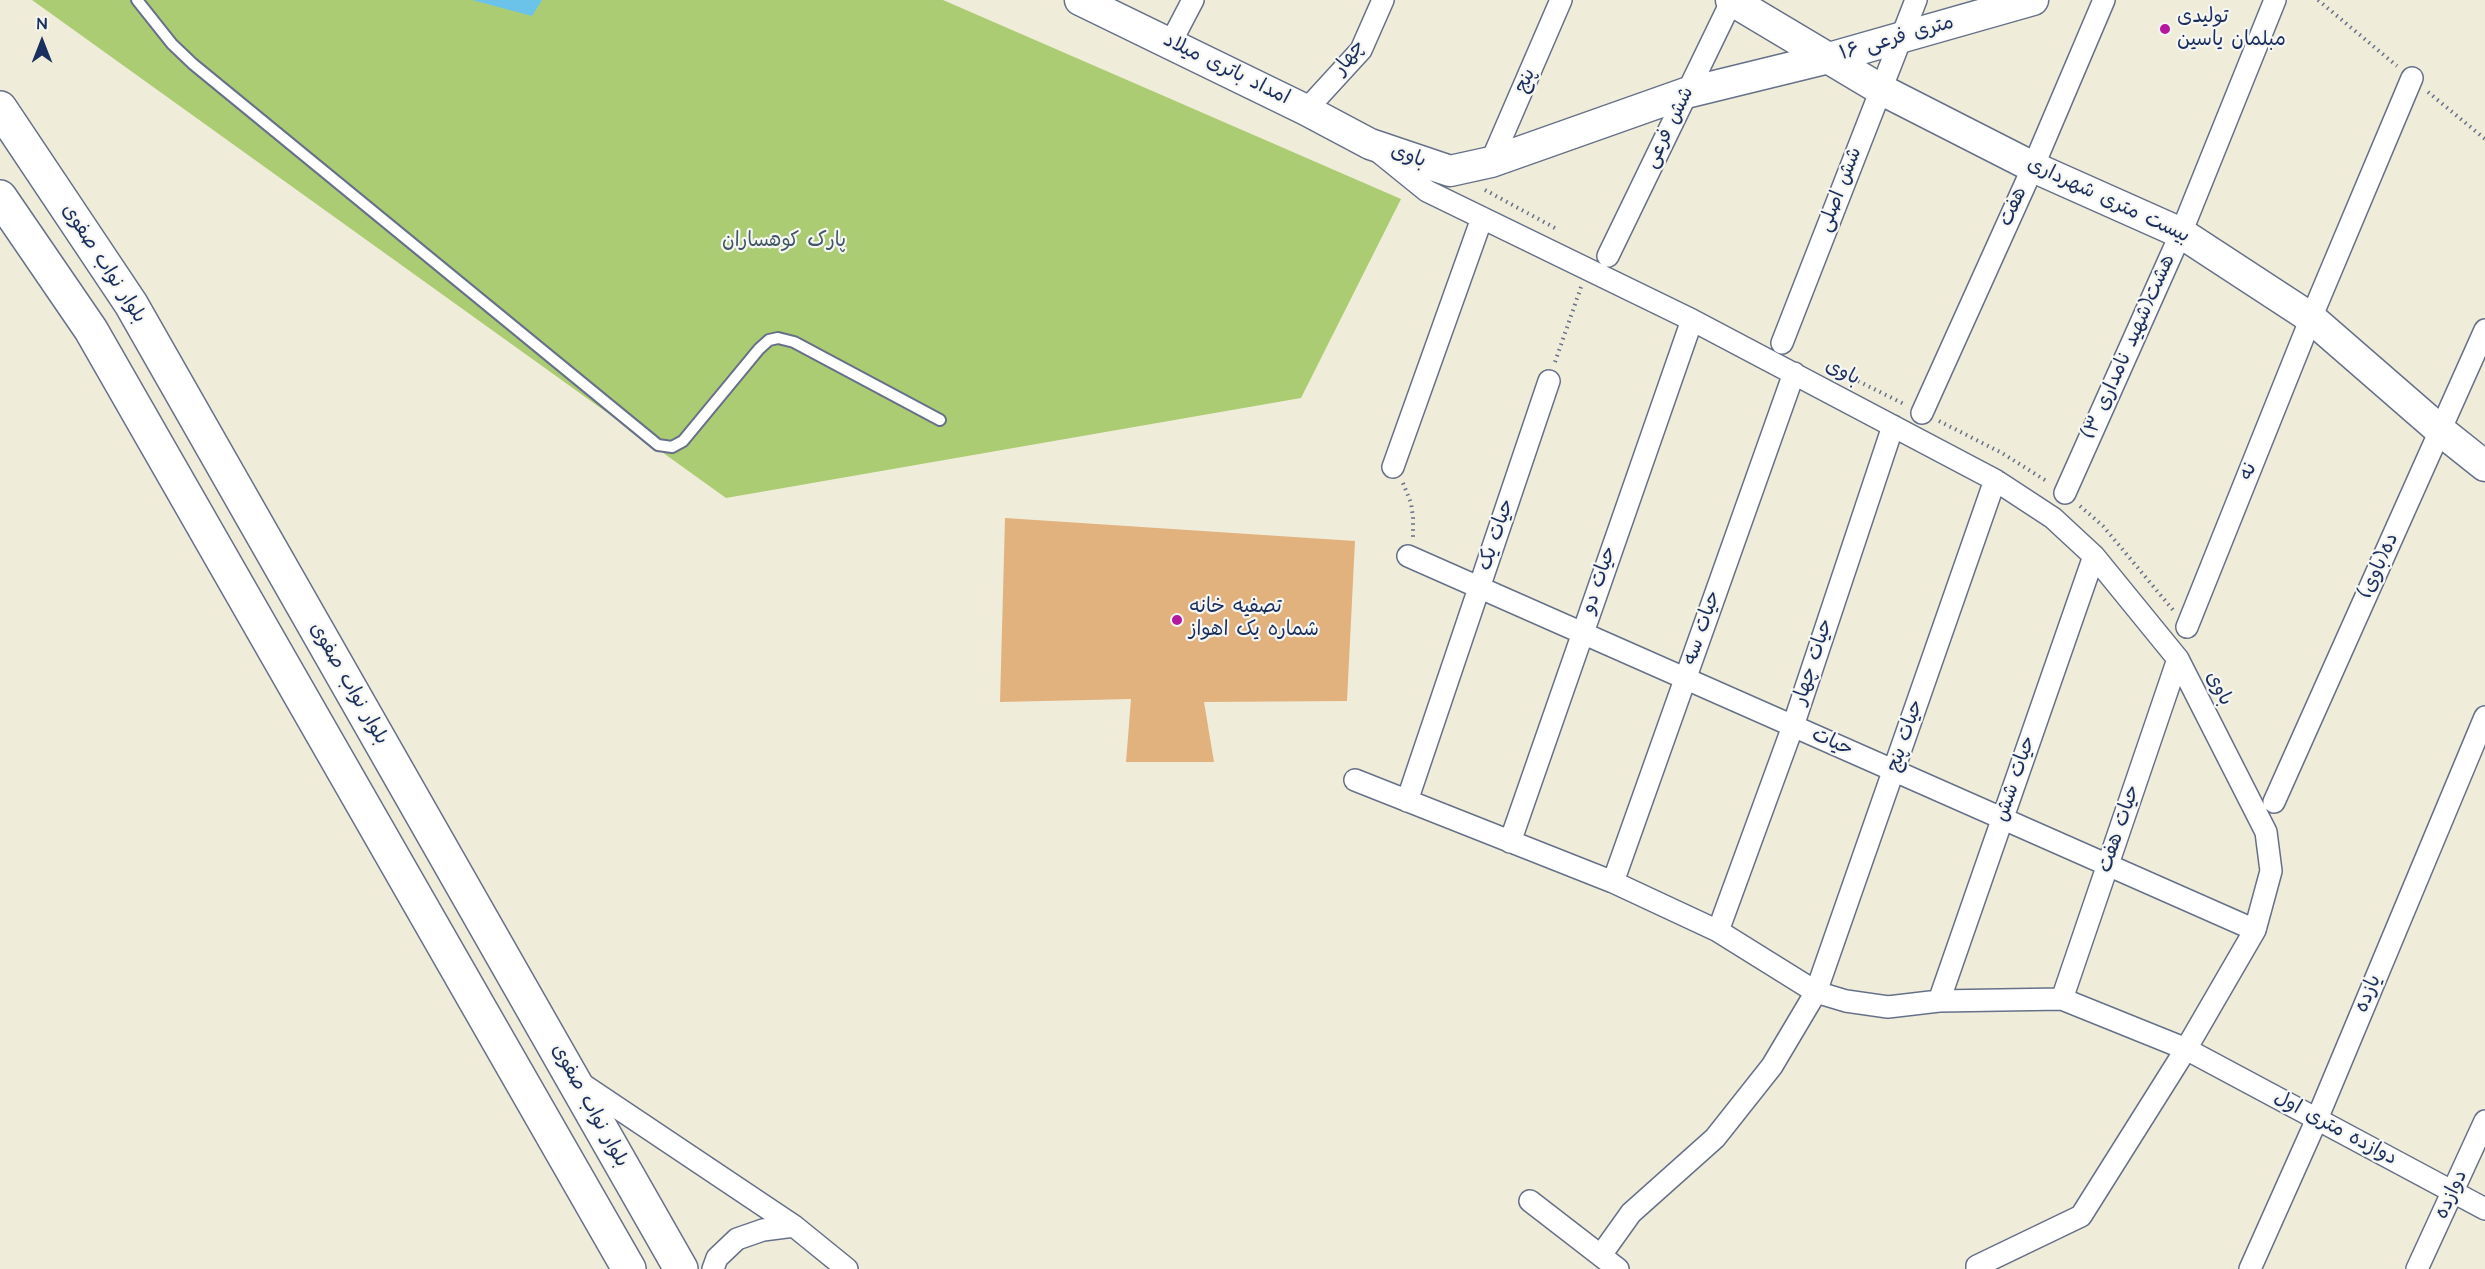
<!DOCTYPE html>
<html>
<head>
<meta charset="utf-8">
<style>
  body { margin:0 }
  #map { position:relative; width:2485px; height:1269px; overflow:hidden; background:#f0ecda; font-family:"Architects Daughter",sans-serif }
  canvas { display:block }
  .north { position:absolute; left:12px; top:12px; width:60px; height:60px; -webkit-text-stroke:4px #f6f6f2; paint-order:stroke; rotate:0deg; font-size:16px; font-weight:700; line-height:24px; text-align:center; color:#1b2f5e }
  .north::after { content:''; display:block; margin:auto; width:21px; height:27px; background:#1b2f5e; clip-path:polygon(50% 0,100% 100%,50% 72%,0 100%) }
</style>
</head>
<body>
<div id="map">
<canvas width="2485" height="1269"></canvas>
<div class="north">N</div>
</div>
<script>
const c = document.querySelector('canvas').getContext('2d');
c.lineJoin = 'round';
function fill(path, color) {
  c.fillStyle = color;
  c.fill(path, 'evenodd');
}
function toPath(rows) {
  const path = new Path2D();
  for (const r of rows) {
    path.moveTo(r[0], r[1]);
    for (let i = 2; i < r.length; i += 2) path.lineTo(r[i], r[i + 1]);
  }
  return path;
}
function stroke(path, color, width, dash) {
  c.strokeStyle = color;
  c.lineWidth = width;
  c.lineCap = dash ? 'butt' : 'round';
  c.setLineDash(dash || []);
  c.stroke(path);
}
function label(font, color, halo, rows, align = 'center') {
  c.font = font + ' "Architects Daughter","Playpen Sans Arabic",sans-serif';
  c.lineWidth = 4.5;
  c.setLineDash([]);
  c.textBaseline = 'middle';
  c.strokeStyle = halo;
  c.fillStyle = color;
  for (const [text, x, y, turn = 0] of rows) {
    c.save();
    c.translate(x, y);
    c.rotate((+turn || 0) * Math.PI / 180);
    c.textAlign = isNaN(turn) ? turn : align;
    if (halo) c.strokeText(text, 0, 0);
    c.fillText(text, 0, 0);
    c.restore();
  }
}
const green = toPath([
  [32,0,943,0,1401,199,1301,398,726,498]
]);
const water = toPath([
  [472,0,542,0,532,16]
]);
const building = toPath([
  [1005,518,1355,541,1347,701,1204,702,1214,762,1126,762,1131,699,1000,702]
]);
const path = toPath([
  [2318,0,2397,66],
  [2428,92,2485,139],
  [1485,190,1555,228],
  [1555,362,1581,287],
  [1842,373,1906,405],
  [1939,421,2002,453,2048,482],
  [1403,483,1411,503,1413,517,1413,537],
  [2080,506,2103,526,2173,610]
]);
const lane = toPath([
  [137,0,172,44,193,64,658,445,672,447,683,441,759,349,769,340,778,338,794,342,940,420]
]);
const street = toPath([
  [1170,44,1193,0],
  [1306,110,1361,50,1383,0],
  [1380,153,1427,191,1692,320,1995,480,2053,518,2094,556,2178,659,2266,832,2271,871,2255,930,2186,1049,2081,1216,1977,1266,1977,1269],
  [1491,162,1561,0],
  [1608,256,1732,0],
  [1782,343,1916,0],
  [1922,413,2033,167,2104,0],
  [1393,467,1482,218],
  [2065,493,2181,233,2275,0],
  [1408,556,2255,930],
  [2187,627,2311,318,2412,78],
  [1355,780,1613,882,1718,931,1816,992,1846,1001,1888,1007,1939,1001,2062,999,2186,1049,2485,1209],
  [1407,801,1549,381],
  [2274,802,2485,330],
  [1510,842,1692,320],
  [1613,882,1794,373],
  [1718,931,1793,726,1893,426],
  [2062,999,2178,659],
  [1939,1001,2094,556],
  [579,1082,794,1226,847,1269],
  [1530,1201,1618,1269],
  [1601,1255,1631,1213,1715,1138,1772,1066,1816,992,1995,480],
  [713,1269,717,1258,737,1239,763,1230,794,1226],
  [2250,1269,2317,1119,2485,717],
  [2417,1269,2485,1121]
]);
const secondary = toPath([
  [1080,0,1306,110,1370,144,1450,171,1491,162,1686,93,1829,58,2033,0],
  [1731,0,1880,89,2033,167,2181,233,2311,318,2441,431,2485,466]
]);
const primary = toPath([
  [0,108,131,304,681,1269],
  [0,197,91,330,629,1269]
]);
const markers = [
  [2165,29,6,"#b5179e"],
  [1177,620,6,"#b5179e"]
];
const poiNames = [
  ["تولیدی",2177,18],
  ["مبلمان یاسین",2177,41],
  ["تصفیه خانه",1189,608],
  ["شماره یک اهواز",1189,631]
];
const streetNames = [
  ["۱۶ متری فرعی",1897,39,-16],
  ["چهار",1350,58,-53],
  ["امداد باتری میلاد",1226,70,26],
  ["پنج",1526,81,-66],
  ["شش فرعی",1670,128,-64],
  ["باوی",1408,157,19],
  ["شش اصلی",1841,190,-69],
  ["بیست متری شهرداری",2108,201,25],
  ["هفت",2014,207,-66],
  ["بلوار نواب صفوی",103,264,57],
  ["هشت(شهید نامداری ۳)",2130,347,-66],
  ["باوی",1842,373,26],
  ["نه",2249,472,-68],
  ["حیات یک",1497,535,-71],
  ["ده(باوی)",2380,566,-66],
  ["حیات دو",1600,580,-71],
  ["حیات سه",1703,628,-71],
  ["حیات چهار",1814,662,-72],
  ["بلوار نواب صفوی",348,684,60],
  ["باوی",2218,689,63],
  ["حیات پنج",1906,736,-71],
  ["حیات",1832,743,24],
  ["حیات شش",2016,779,-71],
  ["حیات هفت",2120,829,-71],
  ["یازده",2369,994,-67],
  ["بلوار نواب صفوی",589,1106,61],
  ["دوازده متری اول",2335,1129,28],
  ["دوازده",2452,1195,-65]
];
const parkNames = [
  ["پارک کوهساران",784,242]
];
fill(green, '#accc74');
fill(water, '#6bc3e9');
fill(building, '#e2b27e');
stroke(lane, '#667189', 14);
stroke(street, '#667189', 24);
stroke(secondary, '#667189', 33);
stroke(primary, '#667189', 36);
stroke(path, '#667189', 4, [1.5, 4.5]);
stroke(lane, '#fff', 10);
stroke(street, '#fff', 21);
stroke(secondary, '#fff', 30);
stroke(primary, '#fff', 33);
for (const [x, y, r, color] of markers) {
  const dot = new Path2D();
  dot.arc(x, y, r, 0, 2 * Math.PI);
  c.fillStyle = color;
  c.fill(dot);
  stroke(dot, '#f6f6f2', 2);
}
label('20px', '#1b2f5e', '#f6f6f2', poiNames, 'left');
label('20px', '#1b2f5e', '#f6f6f2', streetNames);
label('20px', '#3f5664', '#f6f6f2', parkNames);
</script>
</body>
</html>
